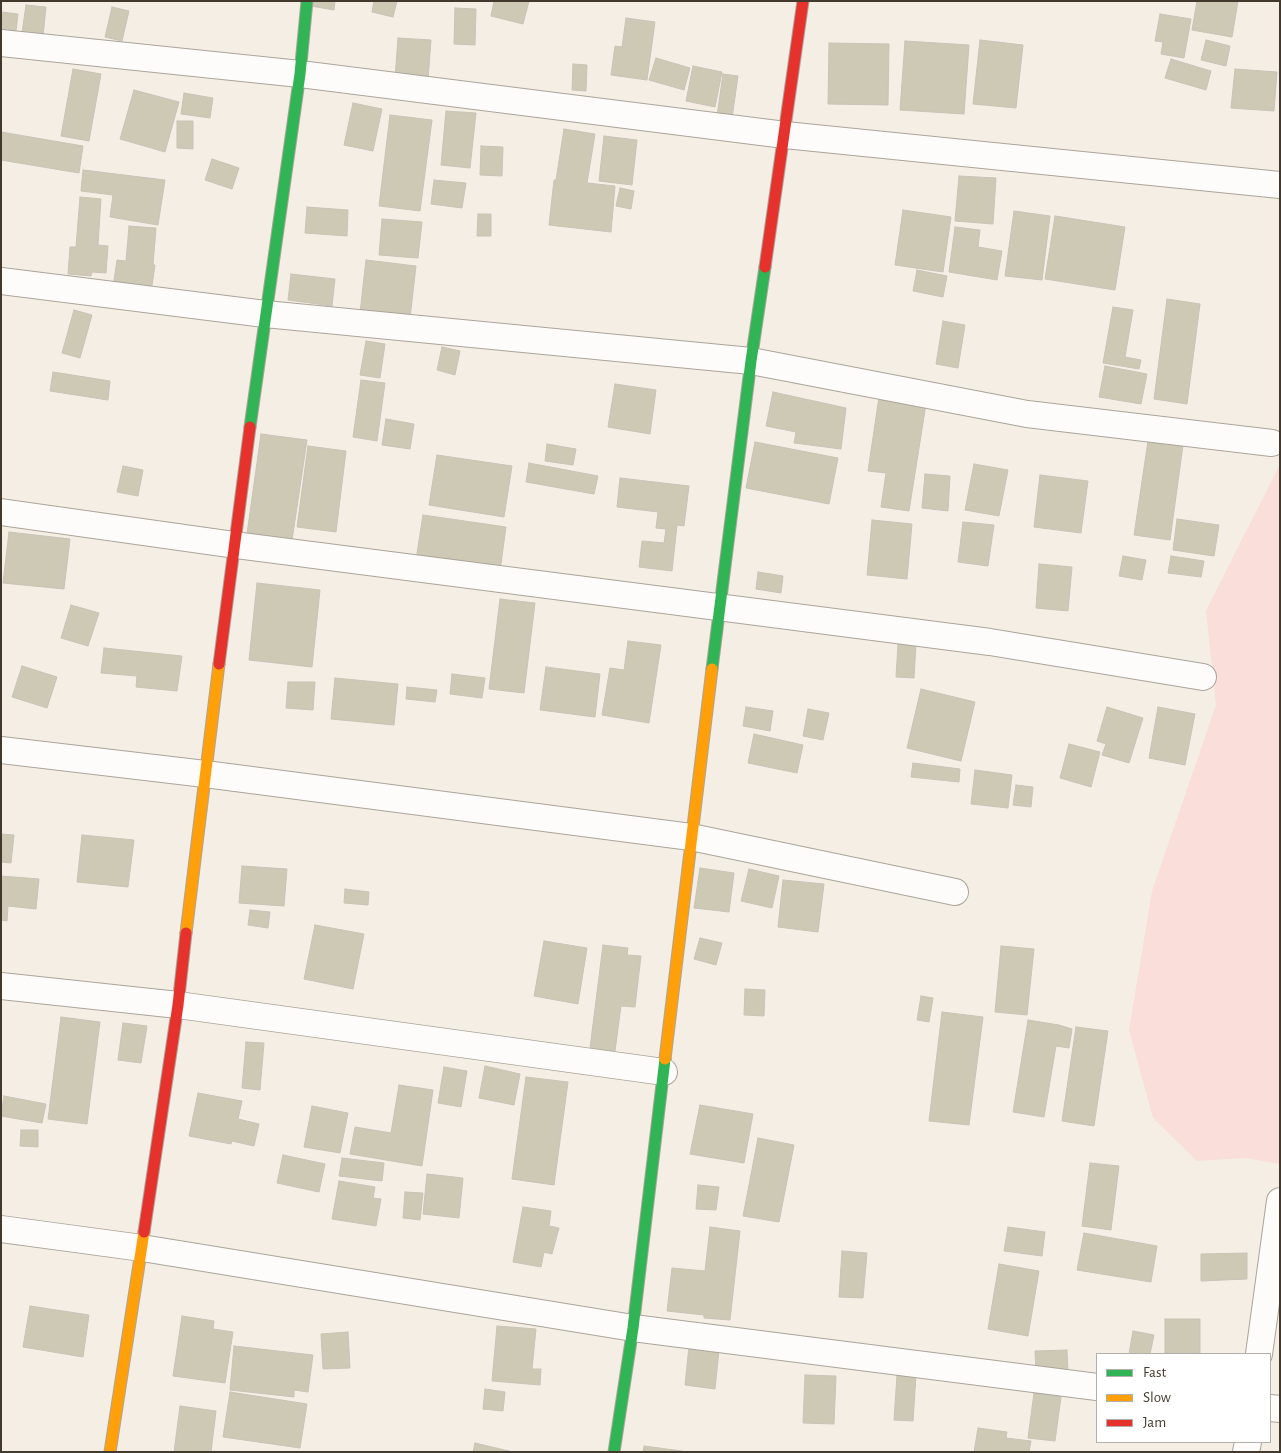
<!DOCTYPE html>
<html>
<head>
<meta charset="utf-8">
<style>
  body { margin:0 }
  #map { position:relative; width:1281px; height:1453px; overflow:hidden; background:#f5eee4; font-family:"Alegreya Sans",sans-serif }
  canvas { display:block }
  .frame { position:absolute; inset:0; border:2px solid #42392c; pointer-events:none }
  .legend { position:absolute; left:1096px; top:1353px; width:175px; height:90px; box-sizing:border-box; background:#fff; border:1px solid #b3b0ab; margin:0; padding:6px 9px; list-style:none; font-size:15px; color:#42392c }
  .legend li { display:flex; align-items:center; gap:10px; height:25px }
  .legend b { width:25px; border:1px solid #b3b0ab }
</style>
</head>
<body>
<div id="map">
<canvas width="1281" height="1453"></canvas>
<div class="frame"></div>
<ul class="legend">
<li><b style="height:6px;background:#30b455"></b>Fast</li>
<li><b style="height:6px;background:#ff9f0a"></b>Slow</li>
<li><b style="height:6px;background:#e5322d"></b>Jam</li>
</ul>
</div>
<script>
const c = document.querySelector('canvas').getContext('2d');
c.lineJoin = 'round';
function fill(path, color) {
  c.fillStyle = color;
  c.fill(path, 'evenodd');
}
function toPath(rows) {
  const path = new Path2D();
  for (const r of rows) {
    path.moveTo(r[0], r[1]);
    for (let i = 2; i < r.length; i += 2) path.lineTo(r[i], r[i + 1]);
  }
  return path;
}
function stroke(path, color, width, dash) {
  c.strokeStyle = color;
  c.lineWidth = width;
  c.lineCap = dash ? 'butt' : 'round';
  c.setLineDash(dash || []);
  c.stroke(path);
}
const green = toPath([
  [1280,464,1280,1164,1245,1158,1197,1161,1153,1118,1129,1030,1152,891,1216,705,1206,611]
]);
const building = toPath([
  [312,1,335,1,334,10,311,6,312,1],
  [374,1,397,1,393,17,372,12,374,1],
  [494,1,529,1,523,24,491,16,494,1],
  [1197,1,1238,1,1232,37,1192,30,1197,1],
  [26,5,46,7,43,36,22,33,26,5],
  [112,7,129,11,122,41,105,37,112,7],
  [455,8,476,9,475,45,454,44,455,8],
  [1,12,18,14,15,39,1,37,1,12],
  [1160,14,1191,19,1184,58,1161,54,1163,42,1155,41,1160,14],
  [626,18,655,22,647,80,611,75,615,46,622,47,626,18],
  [398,38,431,40,428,80,395,78,398,38],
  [980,40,1023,45,1016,108,973,104,980,40],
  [1206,40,1230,46,1226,66,1201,60,1206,40],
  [905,41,969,45,964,114,900,110,905,41],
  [829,43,889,44,888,105,828,104,829,43],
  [656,58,690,68,684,90,649,80,656,58],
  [1171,59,1211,71,1206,90,1165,78,1171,59],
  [573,64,587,65,586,91,572,90,573,64],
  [693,66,722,72,715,107,686,101,693,66],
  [73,69,101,74,89,141,61,136,73,69],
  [1235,69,1277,72,1274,111,1231,108,1235,69],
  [723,74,738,76,732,118,717,116,723,74],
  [134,90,179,102,165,152,120,139,134,90],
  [184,93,213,98,210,118,181,114,184,93],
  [353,103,382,109,373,151,344,145,353,103],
  [446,111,476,113,470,168,441,165,446,111],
  [390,115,432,120,420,211,379,206,390,115],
  [177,121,193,121,193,149,177,148,177,121],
  [564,129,595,134,587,183,615,186,611,232,549,225,554,180,556,180,564,129],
  [1,132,83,146,79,173,1,160,1,132],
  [604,136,637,140,632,185,599,181,604,136],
  [481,146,503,147,502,176,480,175,481,146],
  [212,159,239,168,232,189,205,180,212,159],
  [83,170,165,180,158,225,110,217,113,195,81,191,83,170],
  [959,176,996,178,993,224,955,221,959,176],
  [434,180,466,183,462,208,431,204,434,180],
  [620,188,634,191,631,209,616,206,620,188],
  [80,197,101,199,98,245,108,246,106,273,92,272,91,276,68,274,70,247,76,247,80,197],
  [307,207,348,210,347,236,305,233,307,207],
  [903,210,951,217,943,272,895,265,903,210],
  [1014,211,1050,216,1042,280,1005,276,1014,211],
  [478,214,491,214,491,236,477,236,478,214],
  [1055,216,1125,227,1115,290,1045,279,1055,216],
  [382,219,422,222,418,258,379,255,382,219],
  [129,226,156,228,153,265,155,265,151,292,113,287,117,260,126,261,129,226],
  [955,227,980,230,978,247,1002,251,997,280,949,272,955,227],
  [366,260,416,266,410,318,360,313,366,260],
  [917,270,947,276,943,297,913,291,917,270],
  [291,274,335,279,332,306,288,300,291,274],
  [1167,299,1200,304,1187,404,1154,399,1167,299],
  [1113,307,1133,310,1125,357,1141,360,1139,369,1103,363,1113,307],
  [74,310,92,315,80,358,62,353,74,310],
  [943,321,965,325,958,368,936,364,943,321],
  [366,341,385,344,380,378,360,375,366,341],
  [442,347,460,351,455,375,437,370,442,347],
  [1105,366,1147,374,1141,404,1099,397,1105,366],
  [53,372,110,381,108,400,50,391,53,372],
  [361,380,385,383,377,441,353,437,361,380],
  [615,384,656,390,650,434,608,427,615,384],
  [773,392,846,408,841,449,794,443,796,432,766,426,773,392],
  [879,397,926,404,909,511,881,507,886,473,868,471,879,397],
  [386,419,414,424,410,449,382,445,386,419],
  [261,434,307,440,291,547,246,541,261,434],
  [1148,441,1183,445,1170,540,1134,535,1148,441],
  [755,442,838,458,829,504,746,488,755,442],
  [547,444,576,449,573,465,545,461,547,444],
  [308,446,346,451,336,532,297,527,308,446],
  [437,455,512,466,504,517,429,505,437,455],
  [529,463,598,476,594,494,526,482,529,463],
  [974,464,1008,470,999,516,965,510,974,464],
  [123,466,143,470,138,496,117,492,123,466],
  [925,474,950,476,948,511,922,508,925,474],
  [1040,475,1088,481,1081,533,1034,527,1040,475],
  [620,478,689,486,684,526,677,525,672,571,639,567,642,541,664,543,666,529,656,528,658,512,617,507,620,478],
  [423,515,506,527,499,578,415,566,423,515],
  [1177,519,1219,525,1214,556,1173,550,1177,519],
  [872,520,912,524,907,579,867,575,872,520],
  [963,522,994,525,988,566,958,562,963,522],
  [9,532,70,539,64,589,3,583,9,532],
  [1123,556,1146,560,1142,580,1119,576,1123,556],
  [1171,556,1204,561,1201,577,1168,573,1171,556],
  [1039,564,1072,567,1068,611,1036,608,1039,564],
  [758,572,783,576,781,593,756,589,758,572],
  [257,583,320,590,312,667,249,660,257,583],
  [500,599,535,603,524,693,489,689,500,599],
  [71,605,99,613,88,646,61,638,71,605],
  [628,641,661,645,649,723,602,715,610,668,624,670,628,641],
  [898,644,916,644,914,678,896,677,898,644],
  [104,648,182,656,177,691,136,687,137,676,101,673,104,648],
  [22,666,57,677,47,708,12,697,22,666],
  [546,667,600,674,595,717,540,710,546,667],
  [452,674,485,678,482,698,450,694,452,674],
  [335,678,398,684,394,725,331,719,335,678],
  [288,682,315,682,313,710,286,708,288,682],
  [407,687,437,690,435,702,406,699,407,687],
  [921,689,975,702,961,761,907,748,921,689],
  [746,707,773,711,770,731,743,726,746,707],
  [1107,707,1143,718,1129,763,1102,755,1106,744,1097,741,1107,707],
  [1158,707,1195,714,1185,765,1149,758,1158,707],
  [808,709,829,713,823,740,803,736,808,709],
  [754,734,803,745,797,773,748,763,754,734],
  [1069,744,1100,752,1091,787,1060,778,1069,744],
  [913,763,960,769,959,782,911,777,913,763],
  [975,770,1012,775,1008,808,971,804,975,770],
  [1016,785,1033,787,1031,807,1013,805,1016,785],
  [1,834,14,835,11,863,1,862,1,834],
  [82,835,134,840,128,887,77,882,82,835],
  [242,866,287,869,284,906,239,903,242,866],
  [700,868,734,873,729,912,694,908,700,868],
  [749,869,779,876,772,908,741,901,749,869],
  [1,876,39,879,36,909,8,906,7,921,1,920,1,876],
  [783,880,824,884,818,932,778,927,783,880],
  [345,889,369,892,368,905,344,903,345,889],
  [250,910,270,912,268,928,248,925,250,910],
  [315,925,364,934,353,989,304,979,315,925],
  [700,938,722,943,716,965,694,959,700,938],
  [544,941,587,948,578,1004,534,996,544,941],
  [603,945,628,948,627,955,641,956,635,1007,621,1006,615,1051,590,1048,603,945],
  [1001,946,1034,949,1027,1015,995,1012,1001,946],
  [745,989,765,990,764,1016,744,1015,745,989],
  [921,996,933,998,929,1022,917,1020,921,996],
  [942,1012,983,1017,969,1125,929,1121,942,1012],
  [61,1017,100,1022,87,1124,48,1119,61,1017],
  [1028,1020,1059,1025,1072,1029,1069,1048,1056,1046,1044,1117,1013,1112,1028,1020],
  [123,1023,147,1026,141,1063,118,1060,123,1023],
  [1076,1027,1108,1031,1094,1126,1062,1121,1076,1027],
  [246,1042,264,1043,260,1090,242,1088,246,1042],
  [485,1066,520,1074,514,1105,479,1098,485,1066],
  [444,1067,467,1071,461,1107,438,1103,444,1067],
  [526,1077,568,1082,554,1185,512,1179,526,1077],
  [399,1085,433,1090,422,1166,350,1154,355,1127,391,1133,399,1085],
  [198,1093,242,1101,238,1119,259,1124,254,1146,232,1141,231,1144,189,1136,198,1093],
  [4,1096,46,1104,42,1123,1,1116,4,1096],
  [700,1105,753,1114,744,1163,690,1154,700,1105],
  [312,1106,348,1113,340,1153,304,1147,312,1106],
  [21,1130,38,1130,38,1147,20,1146,21,1130],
  [758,1138,794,1145,779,1222,743,1216,758,1138],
  [283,1155,325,1164,319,1192,277,1183,283,1155],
  [342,1158,384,1163,382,1181,339,1176,342,1158],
  [1090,1163,1119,1166,1111,1230,1082,1226,1090,1163],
  [427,1174,463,1178,459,1218,423,1214,427,1174],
  [339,1181,375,1187,373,1198,381,1199,376,1226,332,1219,339,1181],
  [698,1185,719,1187,716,1210,696,1209,698,1185],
  [405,1192,423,1193,420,1220,403,1218,405,1192],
  [523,1207,551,1211,549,1226,559,1228,552,1254,544,1252,541,1267,513,1262,523,1207],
  [710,1227,740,1231,730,1320,704,1318,704,1315,667,1311,672,1268,705,1271,710,1227],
  [1008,1227,1045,1232,1042,1256,1004,1251,1008,1227],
  [1084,1233,1157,1246,1151,1282,1077,1270,1084,1233],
  [842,1251,867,1253,863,1298,839,1297,842,1251],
  [1247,1253,1247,1279,1201,1281,1201,1254,1247,1253],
  [999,1264,1039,1271,1028,1336,988,1329,999,1264],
  [30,1306,89,1315,83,1357,23,1347,30,1306],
  [182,1316,214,1321,213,1329,233,1332,225,1383,173,1376,182,1316],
  [1165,1319,1200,1319,1200,1353,1165,1353,1165,1319],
  [497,1326,536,1329,532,1369,541,1369,540,1385,492,1381,497,1326],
  [1133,1331,1154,1335,1150,1354,1129,1354,1133,1331],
  [348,1332,350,1368,323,1369,321,1334,348,1332],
  [234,1346,313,1355,308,1392,294,1390,294,1397,230,1390,234,1346],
  [689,1346,719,1350,715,1389,685,1385,689,1346],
  [1067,1350,1068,1372,1036,1374,1035,1351,1067,1350],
  [805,1375,836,1376,834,1424,803,1423,805,1375],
  [897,1375,916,1375,913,1421,894,1420,897,1375],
  [485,1389,505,1392,503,1411,483,1409,485,1389],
  [230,1392,307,1404,300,1448,223,1437,230,1392],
  [1034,1393,1061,1397,1055,1441,1028,1438,1034,1393],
  [180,1406,216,1411,211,1452,174,1452,180,1406],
  [978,1428,1007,1432,1006,1438,1031,1441,1029,1452,974,1452,978,1428],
  [475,1443,513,1452,473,1452,475,1443],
  [644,1446,689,1452,643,1452,644,1446]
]);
const street = toPath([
  [1,43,300,74,785,135,1280,185],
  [1,281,265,314,751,361,1027,414,1272,443],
  [1,512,235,545,990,642,1203,677],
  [1,750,205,774,691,837,955,892],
  [1,986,178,1005,664,1072],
  [1,1229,142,1248,633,1328,1097,1387],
  [1259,1354,1280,1201],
  [1270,1408,1280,1409],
  [1246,1452,1248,1442]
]);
const fast = toPath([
  [250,427,300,74,307,1],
  [712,669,751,361,765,267],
  [614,1452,633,1328,665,1059]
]);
const slow = toPath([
  [186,933,219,664],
  [665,1059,712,669],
  [110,1452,144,1232]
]);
const jam = toPath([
  [765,267,803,1],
  [219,664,250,427],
  [144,1232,178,1005,186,933]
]);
fill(green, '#f9ded9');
fill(building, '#cec9b5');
stroke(building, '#c7c3b7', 1);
stroke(street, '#aba49a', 28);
stroke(fast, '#aba49a', 13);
stroke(slow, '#aba49a', 13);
stroke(jam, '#aba49a', 13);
stroke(street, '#fefcfb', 26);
stroke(fast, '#30b455', 11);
stroke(slow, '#ff9f0a', 11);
stroke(jam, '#e5322d', 11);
</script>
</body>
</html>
